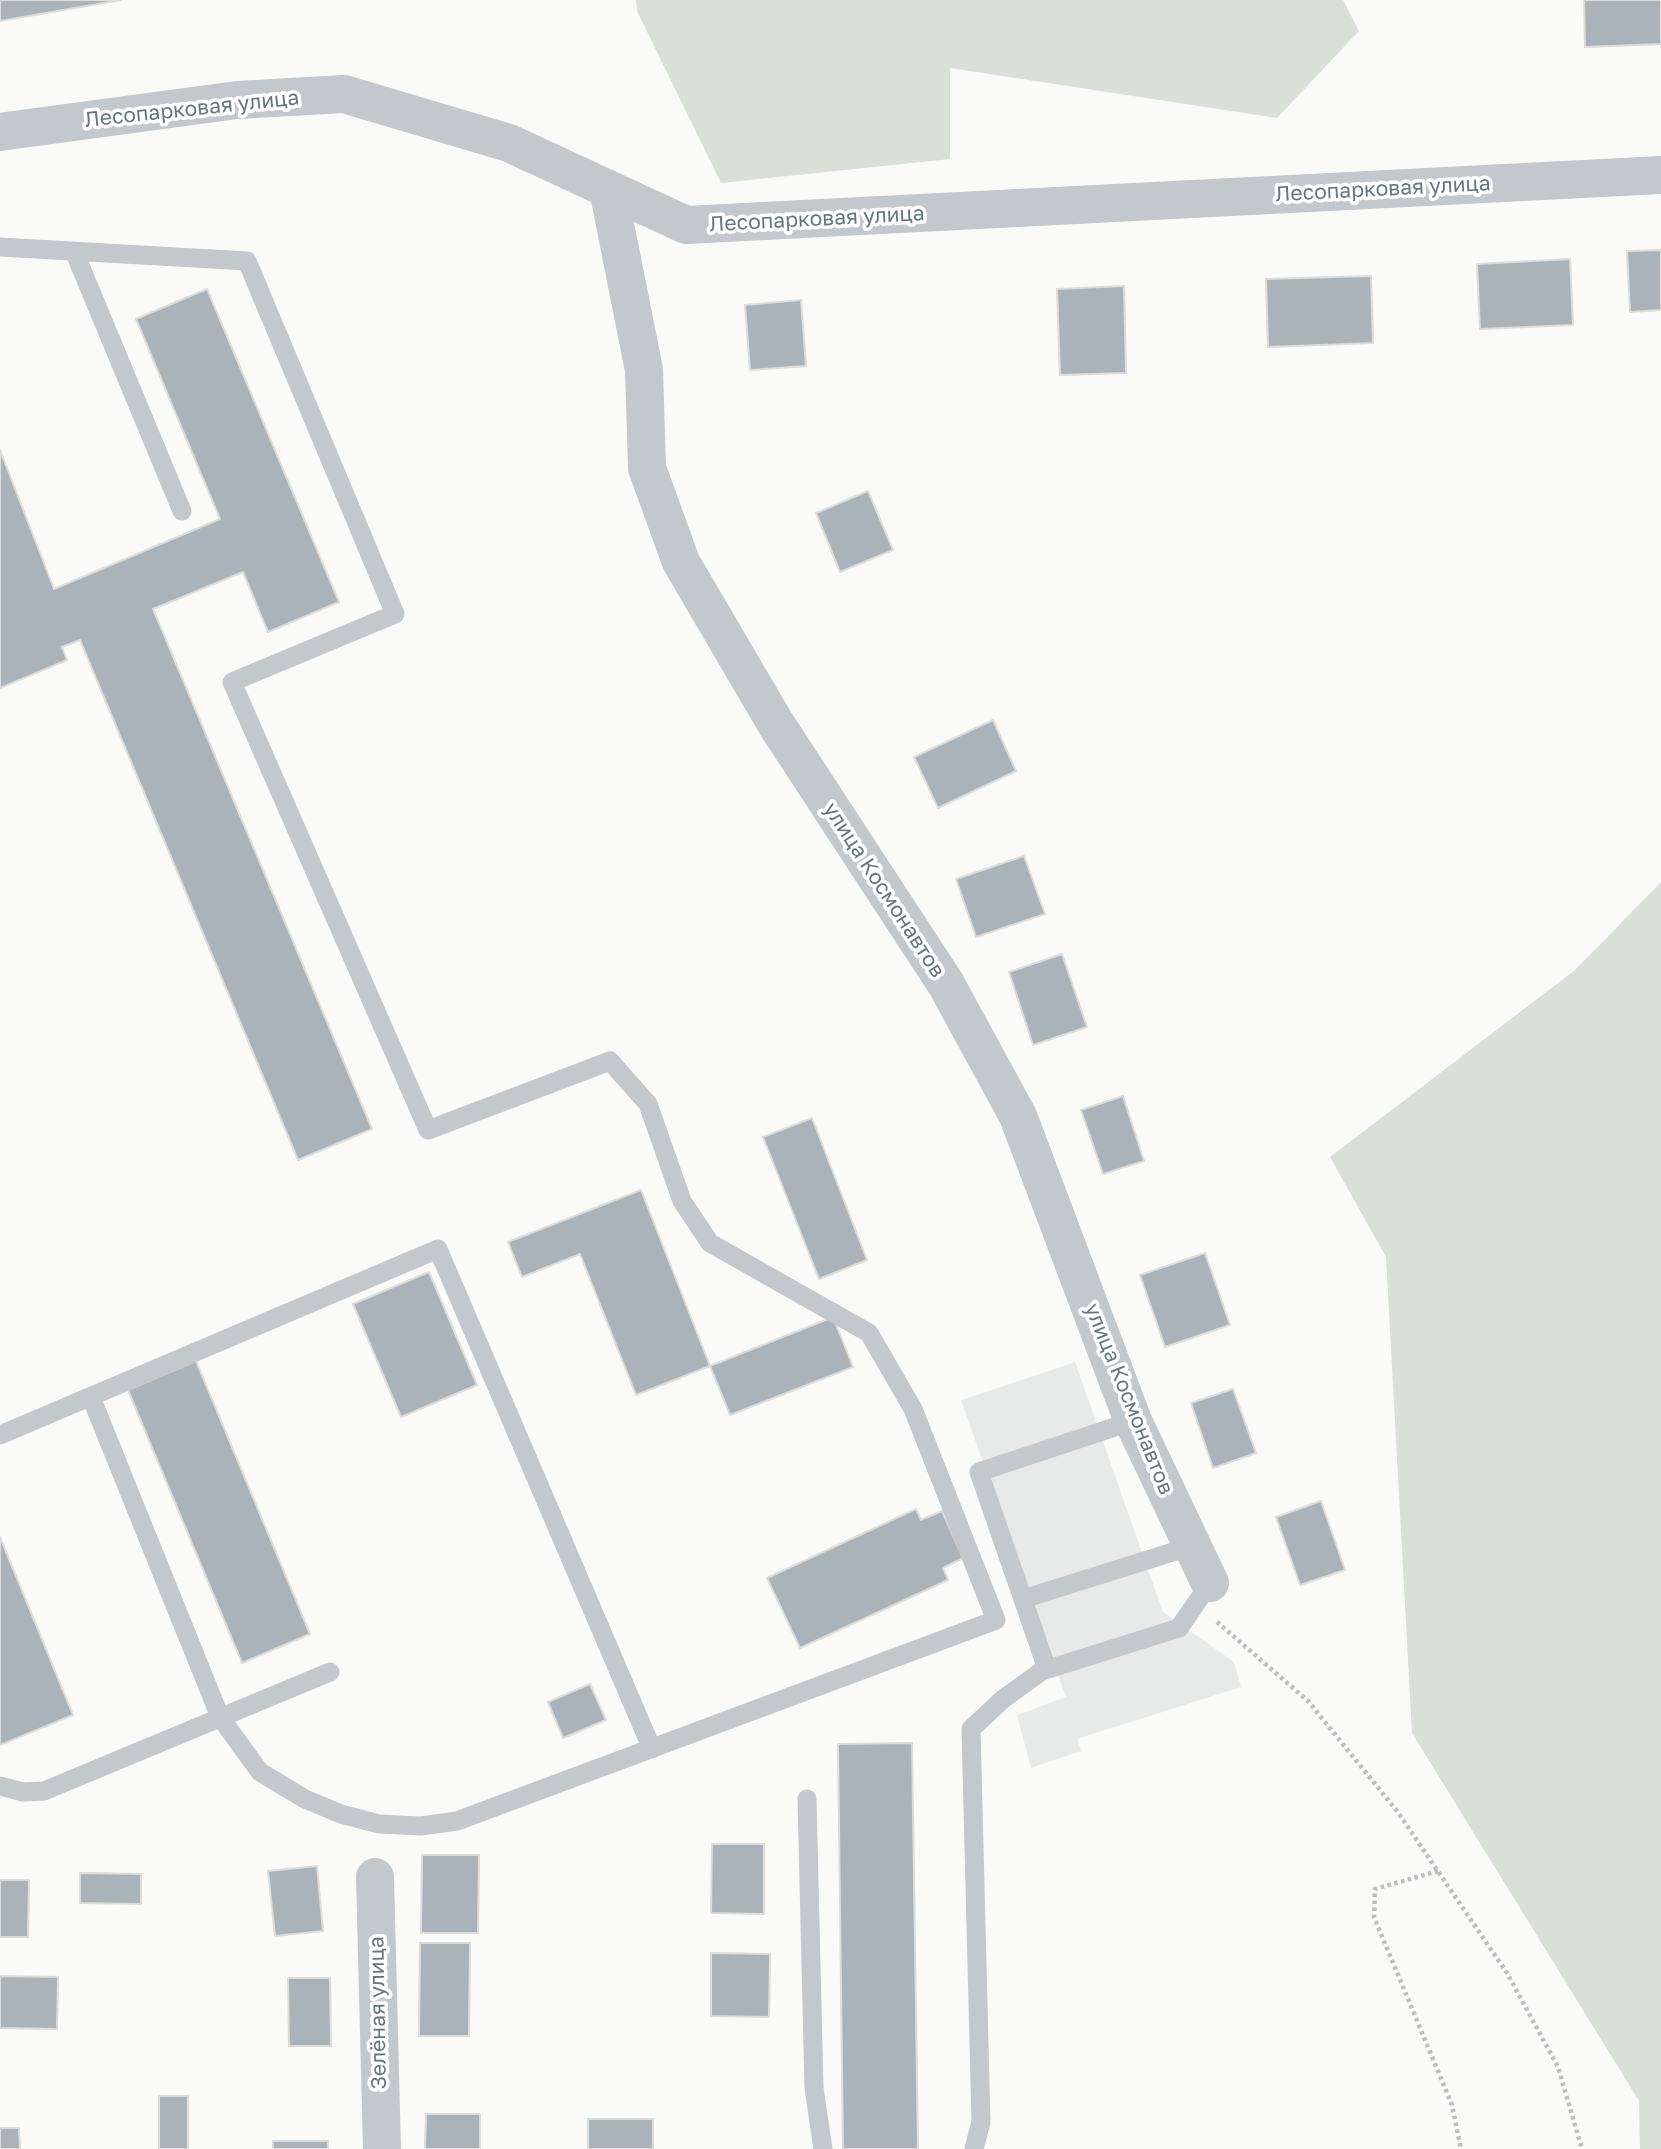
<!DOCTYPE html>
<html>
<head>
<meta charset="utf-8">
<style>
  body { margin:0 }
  canvas { display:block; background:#fafaf8 }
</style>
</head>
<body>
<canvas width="1661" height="2149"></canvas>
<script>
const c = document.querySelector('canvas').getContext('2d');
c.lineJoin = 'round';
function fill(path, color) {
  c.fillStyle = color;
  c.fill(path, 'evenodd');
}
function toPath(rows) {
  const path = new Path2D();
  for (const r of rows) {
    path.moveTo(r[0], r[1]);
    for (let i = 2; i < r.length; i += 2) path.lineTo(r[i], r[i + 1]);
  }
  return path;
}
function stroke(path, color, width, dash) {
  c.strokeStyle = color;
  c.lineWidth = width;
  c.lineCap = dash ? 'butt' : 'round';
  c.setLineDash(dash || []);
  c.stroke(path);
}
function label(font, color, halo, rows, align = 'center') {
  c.font = font + ' "Golos Text",sans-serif';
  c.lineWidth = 7;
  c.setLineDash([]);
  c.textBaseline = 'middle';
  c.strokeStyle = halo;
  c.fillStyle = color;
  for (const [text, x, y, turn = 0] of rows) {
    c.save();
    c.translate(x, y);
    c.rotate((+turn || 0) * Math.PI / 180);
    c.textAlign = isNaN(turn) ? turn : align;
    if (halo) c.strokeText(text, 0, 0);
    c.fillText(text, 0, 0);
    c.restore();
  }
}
const built = toPath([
  [1075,1362,1163,1612,1234,1662,1241,1687,1077,1739,1081,1751,1031,1768,1017,1715,1066,1697,961,1400]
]);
const green = toPath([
  [636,0,1343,0,1359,31,1277,118,950,68,950,159,721,183,637,11],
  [1661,882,1661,2149,1640,2149,1639,2101,1412,1733,1386,1257,1330,1157,1575,970]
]);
const building = toPath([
  [0,0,121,0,0,21,0,0],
  [1584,0,1661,0,1661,44,1585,47,1584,0],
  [1661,250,1661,310,1630,312,1627,251,1661,250],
  [1570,259,1573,325,1480,329,1477,264,1570,259],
  [1371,276,1373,343,1268,347,1266,279,1371,276],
  [1124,286,1126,373,1060,375,1057,289,1124,286],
  [207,289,339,602,268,632,243,572,153,609,372,1129,298,1160,80,640,62,647,67,660,0,688,0,450,54,589,220,519,136,319,207,289],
  [801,300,806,366,750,370,745,305,801,300],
  [868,491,893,550,840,572,816,513,868,491],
  [993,720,1016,771,938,808,914,757,993,720],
  [1024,856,1045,914,976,937,956,879,1024,856],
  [1062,954,1087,1027,1033,1045,1009,972,1062,954],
  [1123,1096,1144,1161,1103,1174,1081,1110,1123,1096],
  [812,1118,867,1260,819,1279,763,1137,812,1118],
  [641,1190,710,1366,636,1395,580,1254,522,1277,508,1242,641,1190],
  [1205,1253,1230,1325,1165,1347,1140,1275,1205,1253],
  [429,1272,477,1385,401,1417,353,1304,429,1272],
  [833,1317,853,1367,730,1415,710,1366,833,1317],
  [196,1361,310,1634,242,1663,128,1390,196,1361],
  [1233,1389,1256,1453,1213,1468,1191,1403,1233,1389],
  [1321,1501,1345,1570,1300,1585,1276,1517,1321,1501],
  [916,1509,921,1520,942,1511,963,1558,943,1568,948,1580,800,1648,767,1578,916,1509],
  [0,1537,73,1715,0,1745,0,1537],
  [590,1684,606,1720,563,1738,548,1702,590,1684],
  [912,1743,918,2149,843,2149,838,1744,912,1743],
  [712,1844,764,1844,764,1914,711,1913,712,1844],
  [422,1855,479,1855,478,1933,421,1933,422,1855],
  [317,1866,323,1931,275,1936,268,1871,317,1866],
  [80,1873,141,1874,141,1904,80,1903,80,1873],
  [0,1880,29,1880,28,1937,0,1937,0,1880],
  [420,1943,470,1943,469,2036,419,2036,420,1943],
  [711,1953,770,1954,769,2017,711,2016,711,1953],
  [0,1976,58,1977,57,2029,0,2028,0,1976],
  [288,1978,330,1978,331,2046,289,2046,288,1978],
  [159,2096,188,2096,188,2149,159,2149,159,2096],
  [426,2114,480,2114,480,2149,425,2149,426,2114],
  [588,2119,653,2119,653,2149,588,2149,588,2119],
  [0,2128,19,2128,20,2149,0,2149,0,2128],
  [273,2141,328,2141,328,2149,273,2149,273,2141]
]);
const path = toPath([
  [1217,1622,1308,1701,1397,1811,1507,1973,1558,2067,1582,2149],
  [1438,1871,1375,1889,1374,1917,1452,2105,1461,2149]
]);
const service = toPath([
  [0,247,247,261,395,614,232,682,428,1130,610,1061,648,1104,682,1201,710,1243,869,1333,913,1409,996,1620,457,1821,421,1826,379,1824,341,1814,305,1799,260,1772,220,1717,91,1397],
  [74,251,182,511],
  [0,1435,438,1249,652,1749],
  [1023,1599,1192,1546],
  [1047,1669,979,1472,1133,1421],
  [0,1786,23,1792,44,1791,330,1672],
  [807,1799,814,2088,823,2149],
  [974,2149,981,2122,971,1729,1003,1699,1042,1671,1179,1628,1210,1583]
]);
const minor = toPath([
  [0,132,237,100,344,94,509,143,686,225,1661,175],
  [608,189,644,370,647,468,681,562,776,724,946,984,1018,1116,1133,1421,1210,1583],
  [375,1877,382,2149]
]);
const streetNames = [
  ["Лесопарковая улица",192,109,-6],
  ["Лесопарковая улица",1383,189,-3],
  ["Лесопарковая улица",817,219,-3],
  ["улица Космонавтов",884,890,57],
  ["улица Космонавтов",1129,1399,68],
  ["Зелёная улица",378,2013,-91]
];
fill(built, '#e8e9e9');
fill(green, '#dadfd7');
fill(building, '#aab3b9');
stroke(building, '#dcdcda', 2);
stroke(path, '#bbbfc2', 4.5, [3.5, 3.5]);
stroke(service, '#c3c8cc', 19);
stroke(minor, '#c3c8cc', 38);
label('21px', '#657683', '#fff', streetNames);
</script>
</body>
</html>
